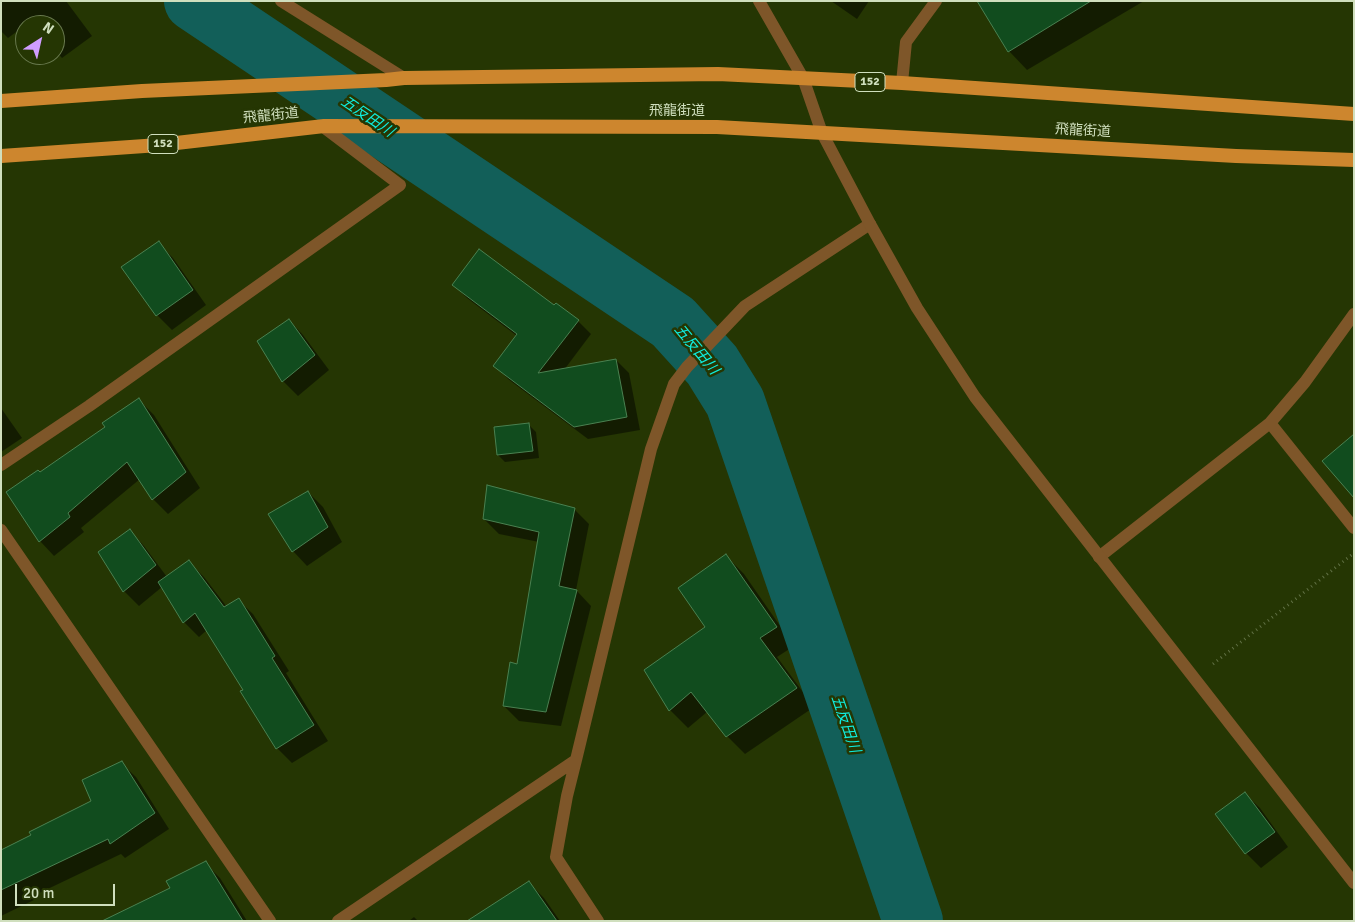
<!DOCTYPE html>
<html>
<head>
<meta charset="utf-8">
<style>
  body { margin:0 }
  #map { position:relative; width:1355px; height:922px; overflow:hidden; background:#253603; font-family:Signika,sans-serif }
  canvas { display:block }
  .frame { position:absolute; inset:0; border:2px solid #d0dfbe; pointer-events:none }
  .north { position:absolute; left:15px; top:15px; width:50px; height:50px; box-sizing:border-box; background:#253603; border:1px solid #697a4e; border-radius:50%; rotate:35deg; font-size:14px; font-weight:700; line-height:20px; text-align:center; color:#d0dfbe }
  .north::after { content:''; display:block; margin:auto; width:18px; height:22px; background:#d09dff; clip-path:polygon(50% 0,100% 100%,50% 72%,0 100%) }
  .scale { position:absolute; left:15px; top:884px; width:100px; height:22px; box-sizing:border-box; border:2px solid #d0dfbe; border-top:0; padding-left:6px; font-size:15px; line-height:18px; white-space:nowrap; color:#d0dfbe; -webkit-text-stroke:4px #253603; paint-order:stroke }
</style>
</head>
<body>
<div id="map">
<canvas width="1355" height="922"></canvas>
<div class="frame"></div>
<div class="north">N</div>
<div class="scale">20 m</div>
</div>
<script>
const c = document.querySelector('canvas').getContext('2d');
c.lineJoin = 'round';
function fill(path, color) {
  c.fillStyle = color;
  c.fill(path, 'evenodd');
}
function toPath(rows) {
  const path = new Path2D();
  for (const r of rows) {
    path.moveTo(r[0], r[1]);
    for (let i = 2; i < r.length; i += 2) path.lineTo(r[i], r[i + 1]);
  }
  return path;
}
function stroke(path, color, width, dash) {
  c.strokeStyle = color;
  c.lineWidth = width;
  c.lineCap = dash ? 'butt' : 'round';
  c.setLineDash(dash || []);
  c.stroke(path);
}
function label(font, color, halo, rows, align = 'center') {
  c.font = font + ' Signika,"Noto Sans JP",sans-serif';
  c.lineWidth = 5;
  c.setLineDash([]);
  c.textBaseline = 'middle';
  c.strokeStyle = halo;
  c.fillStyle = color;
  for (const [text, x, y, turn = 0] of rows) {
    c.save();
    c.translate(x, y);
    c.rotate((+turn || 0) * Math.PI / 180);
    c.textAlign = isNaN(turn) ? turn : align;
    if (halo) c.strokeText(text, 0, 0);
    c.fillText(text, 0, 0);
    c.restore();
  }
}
const shadow = toPath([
  [1,1,66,1,92,36,62,58,55,50,55,25,34,25,31,21,8,38,1,31],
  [831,1,869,1,857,19],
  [982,1,1144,1,1027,70,1009,51],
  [158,243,173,258,206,305,172,330,157,315],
  [454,285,555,307,578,321,591,334,564,370,616,360,629,373,640,430,588,439,508,379,495,365,517,336,467,298],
  [289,320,303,335,329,370,298,396,283,381,258,342],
  [139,400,154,415,200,488,168,514,153,499,140,479,81,528,84,532,54,556,40,541,40,473,107,428],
  [1,408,22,438,1,452],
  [529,425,536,432,539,458,505,462,498,455],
  [308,492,323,507,342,542,307,566,293,551],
  [575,510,589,524,576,590,591,606,561,726,519,721,504,706,518,665,539,542,499,534,484,519],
  [130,531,144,546,167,577,189,562,204,577,227,607,238,600,253,614,289,671,286,673,328,741,292,763,277,748,244,690,207,630,199,637,184,622,162,587,139,606,124,591,99,552],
  [726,556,744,574,794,646,777,657,814,707,745,754,727,736,707,712,688,728,670,710,707,627],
  [121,763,136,777,169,829,125,858,121,854,33,896,34,900,1,916,1,851,93,802],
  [1245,794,1260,808,1288,847,1261,868,1246,853],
  [205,863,220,878,247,921,105,921,171,889],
  [529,883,544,898,560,921,497,921],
  [414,917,418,921,409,921]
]);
const river = toPath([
  [194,1,673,322,712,365,735,402,913,921]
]);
const building = toPath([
  [977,1,1091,1,1008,52,977,1],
  [159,241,193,290,156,316,121,267,159,241],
  [479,249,554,305,556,303,579,320,538,373,616,359,627,417,574,427,493,366,517,334,452,285,479,249],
  [289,319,315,355,282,382,257,341,289,319],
  [139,398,186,472,152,500,127,462,68,513,70,517,39,542,6,492,38,470,40,472,105,427,102,423,139,398],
  [529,423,533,451,497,455,494,427,529,423],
  [1354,434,1354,498,1322,461,1354,434],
  [487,485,575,508,559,586,577,590,546,712,503,706,510,662,517,664,539,532,483,519,487,485],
  [308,491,328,527,292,552,268,514,308,491],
  [130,529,156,565,123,592,98,552,130,529],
  [726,554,777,627,760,638,797,688,726,737,691,692,669,711,644,670,705,627,678,588,726,554],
  [189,560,224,607,239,598,275,656,272,658,314,725,276,749,240,691,243,690,195,613,183,623,158,582,189,560],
  [122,761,155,813,110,844,108,839,1,890,1,850,31,835,29,832,91,801,82,780,122,761],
  [1245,792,1275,832,1245,854,1215,814,1245,792],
  [206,861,243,921,102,921,170,888,166,881,206,861],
  [529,881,557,921,467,921,529,881]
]);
const path = toPath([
  [1213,664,1354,553]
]);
const minor = toPath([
  [281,1,404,78],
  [902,83,906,42,936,1],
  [1270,423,1354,528],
  [1,465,89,406,400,185,322,126],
  [1,530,270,921],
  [1099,557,1270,423,1305,382,1354,314],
  [576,760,567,796,556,857,598,921],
  [338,921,576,760,651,449,674,384,687,367,745,306,870,224]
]);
const tertiary = toPath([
  [759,1,803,78,822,133,870,224,917,308,975,397,1354,883]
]);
const trunk = toPath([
  [1,101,142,91,386,80,404,78,718,74,902,83,1354,114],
  [1,156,159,145,324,126,717,127,1236,156,1354,160]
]);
const shields = [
  [870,82,30],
  [163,144,30]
];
const shieldNames = [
  ["152",870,82],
  ["152",163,144]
];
const streetNames = [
  ["飛龍街道",677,111],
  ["飛龍街道",271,116,-6],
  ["飛龍街道",1083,131,3]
];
const waterNames = [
  ["五反田川",367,117,34],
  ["五反田川",696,350,50],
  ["五反田川",845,724,71]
];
fill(shadow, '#0007');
stroke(river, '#125f59', 60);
fill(building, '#114c1e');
stroke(building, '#4a8151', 1);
stroke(path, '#617145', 3, [1, 4]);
stroke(minor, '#7e5629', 12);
stroke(tertiary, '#7e5629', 12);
stroke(trunk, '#cd862e', 14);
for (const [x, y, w] of shields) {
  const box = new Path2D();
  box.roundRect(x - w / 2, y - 9.5, w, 19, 4);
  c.fillStyle = '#253603';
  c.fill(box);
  stroke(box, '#d0dfbe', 1);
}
label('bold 12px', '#d0dfbe', null, shieldNames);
label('14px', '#d0dfbe', '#253603', streetNames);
label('italic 15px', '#10eddf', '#253603', waterNames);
</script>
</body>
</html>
